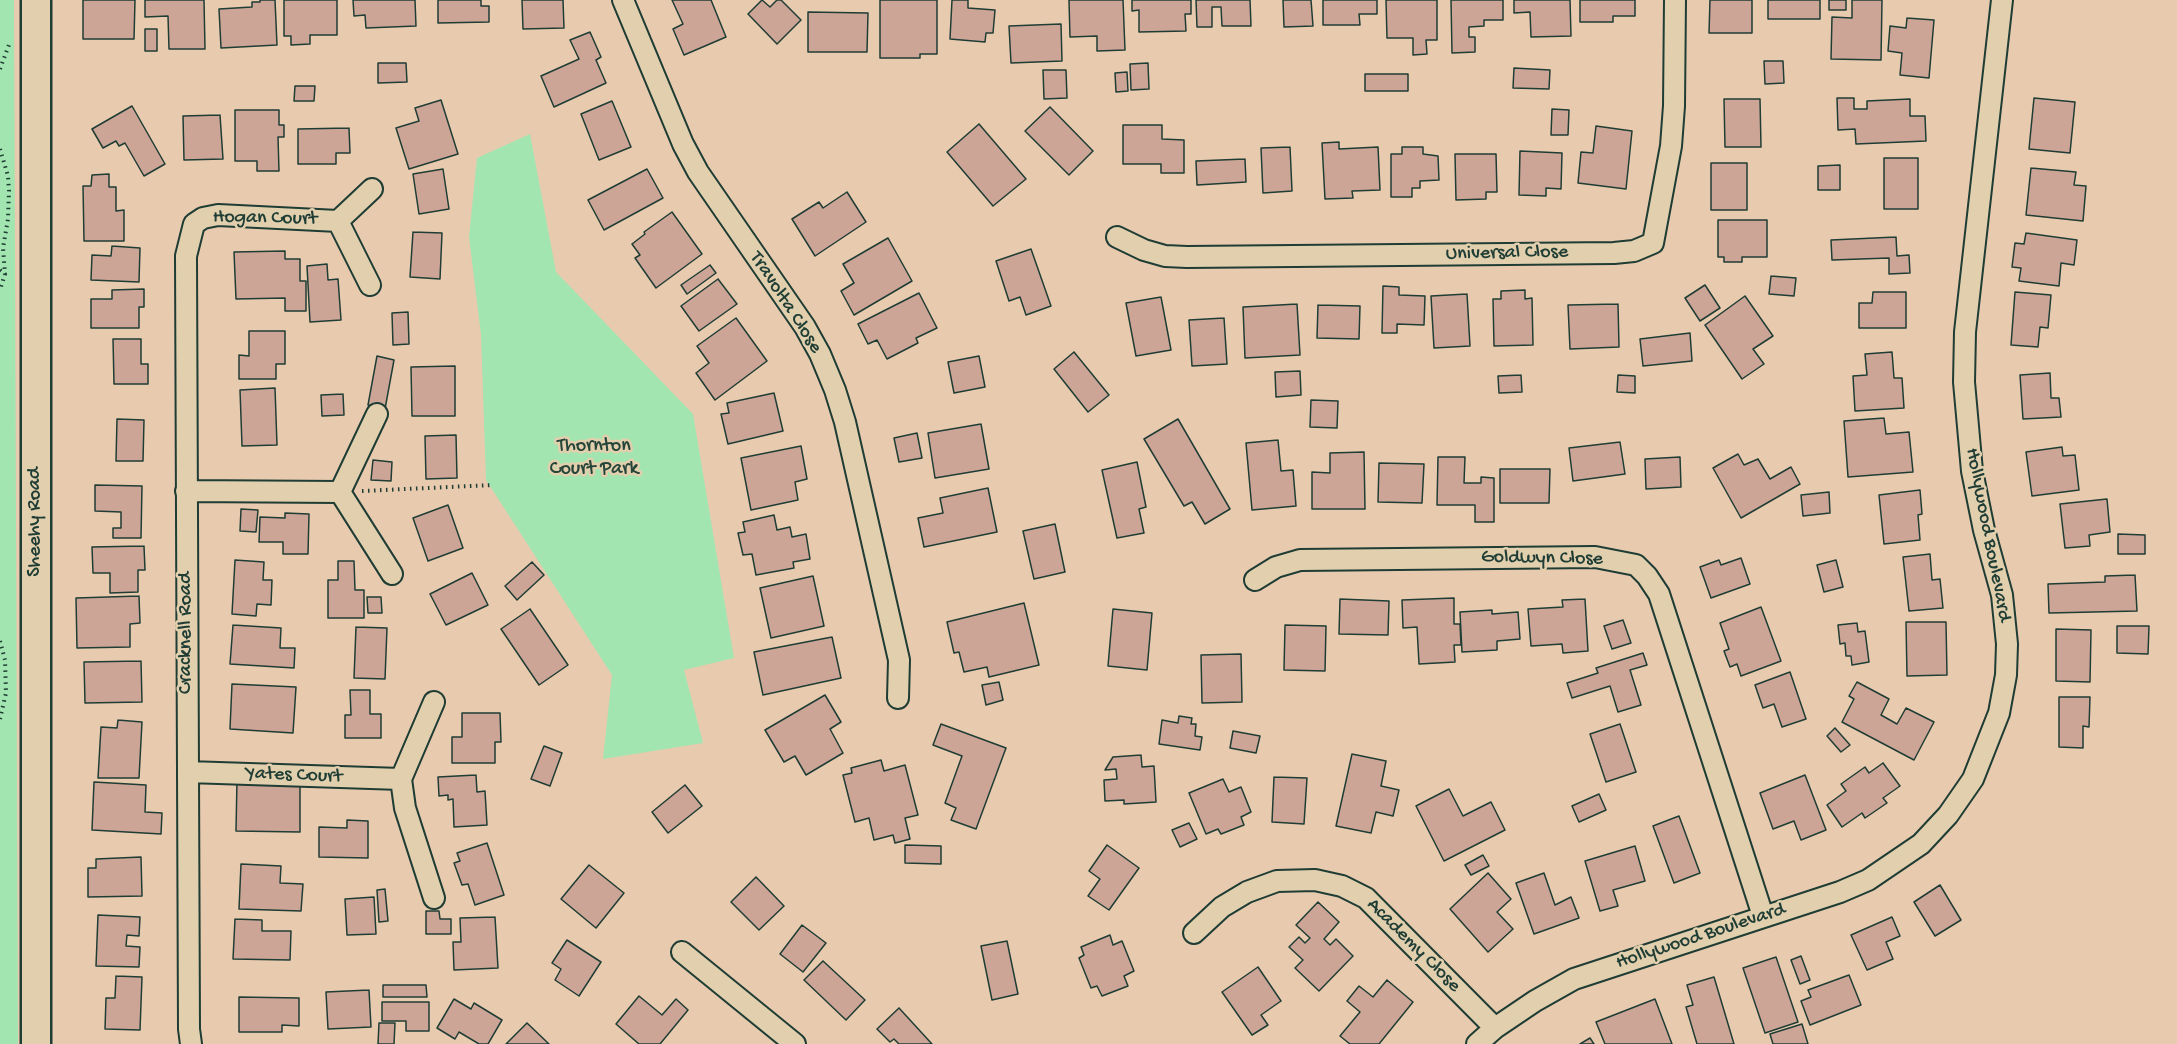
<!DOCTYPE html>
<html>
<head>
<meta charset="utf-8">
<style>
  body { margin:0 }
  canvas { display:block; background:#e8caae }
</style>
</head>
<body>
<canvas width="2177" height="1044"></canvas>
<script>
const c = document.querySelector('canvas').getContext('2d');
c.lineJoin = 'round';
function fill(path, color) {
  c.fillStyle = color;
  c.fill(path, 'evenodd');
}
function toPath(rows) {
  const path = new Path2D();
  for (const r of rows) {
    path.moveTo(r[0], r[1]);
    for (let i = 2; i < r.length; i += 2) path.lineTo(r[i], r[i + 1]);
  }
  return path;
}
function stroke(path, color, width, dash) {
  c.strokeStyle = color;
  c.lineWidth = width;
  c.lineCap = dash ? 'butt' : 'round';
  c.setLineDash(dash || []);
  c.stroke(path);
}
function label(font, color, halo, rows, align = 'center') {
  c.font = font + ' "Gochi Hand",sans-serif';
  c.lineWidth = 5;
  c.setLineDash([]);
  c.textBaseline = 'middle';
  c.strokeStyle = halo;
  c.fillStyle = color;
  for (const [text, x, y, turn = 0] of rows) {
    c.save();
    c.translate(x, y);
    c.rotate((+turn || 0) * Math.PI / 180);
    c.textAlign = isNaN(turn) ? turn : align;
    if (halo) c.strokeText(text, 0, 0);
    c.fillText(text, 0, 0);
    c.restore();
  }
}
const green = toPath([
  [0,0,14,0,18,1044,0,1044],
  [530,134,556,272,693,414,734,658,684,670,703,743,603,759,612,675,486,480,481,335,469,237,477,158]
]);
const building = toPath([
  [83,0,135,0,134,39,83,39,83,0],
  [145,0,204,0,205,49,169,49,168,16,145,17,145,0],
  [260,0,275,0,277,45,221,48,219,9,252,7,252,2,260,2,260,0],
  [284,0,337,0,337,35,310,35,310,44,291,45,291,36,284,36,284,0],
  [353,0,415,0,416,26,366,28,365,15,354,16,353,0],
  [438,0,481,0,481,6,489,6,489,22,438,23,438,0],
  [522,0,563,0,564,28,523,29,522,0],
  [672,0,711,0,726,37,684,55,673,29,683,24,672,0],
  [762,0,770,7,777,0,781,0,801,20,777,44,748,14,762,0],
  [880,0,937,0,937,54,920,54,920,58,880,58,880,0],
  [952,0,968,0,968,8,995,10,993,33,986,33,985,42,950,39,952,0],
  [1069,0,1123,0,1125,50,1097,51,1097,36,1070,37,1069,0],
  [1132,0,1191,0,1191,14,1185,14,1186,31,1139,32,1139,10,1132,11,1132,0],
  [1196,0,1250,0,1251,26,1222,26,1221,7,1212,7,1212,27,1197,27,1196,0],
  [1283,0,1311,0,1313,26,1284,27,1283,0],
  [1323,0,1377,0,1377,14,1359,14,1360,25,1323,25,1323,0],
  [1386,0,1437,0,1437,40,1426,40,1427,54,1413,55,1413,38,1387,38,1386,0],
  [1451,0,1503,0,1503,20,1484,20,1484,26,1469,27,1469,37,1475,37,1475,52,1452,53,1451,0],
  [1514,0,1570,0,1571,36,1531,37,1530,12,1514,13,1514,0],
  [1580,0,1635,0,1635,16,1613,16,1613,22,1580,22,1580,0],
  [1710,0,1752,0,1752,33,1709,33,1710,0],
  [1768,0,1820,0,1820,19,1768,19,1768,0],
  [1829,0,1846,0,1846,10,1829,10,1829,0],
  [1852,0,1882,0,1881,60,1831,59,1832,17,1852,18,1852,0],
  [808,12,868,13,867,52,808,52,808,12],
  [1907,18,1934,20,1929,78,1900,75,1902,53,1888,51,1890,26,1906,28,1907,18],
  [1061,24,1062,61,1011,63,1009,26,1061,24],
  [145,29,157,29,157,51,145,51,145,29],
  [590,32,601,57,596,60,606,83,554,107,541,76,579,59,570,40,590,32],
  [1764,61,1783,61,1784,83,1765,84,1764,61],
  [378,63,406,63,407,82,378,83,378,63],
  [1148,63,1149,89,1131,90,1130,64,1148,63],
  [1514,68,1550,70,1549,89,1513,88,1514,68],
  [1043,70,1066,70,1067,98,1044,99,1043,70],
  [1127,72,1128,91,1116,92,1115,73,1127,72],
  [1365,74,1408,74,1408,91,1365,91,1365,74],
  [295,86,315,86,314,101,294,101,295,86],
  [1837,98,1854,98,1854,109,1867,109,1867,101,1910,99,1910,116,1925,116,1926,141,1856,144,1855,129,1838,130,1837,98],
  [2034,98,2075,102,2070,153,2029,149,2034,98],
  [1724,99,1760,99,1761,147,1725,147,1724,99],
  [441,100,458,154,409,169,396,128,419,121,415,108,441,100],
  [612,101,631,147,599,160,581,114,612,101],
  [132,106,165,164,144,176,125,143,119,146,116,141,103,148,92,129,132,106],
  [1050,107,1093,151,1069,175,1025,131,1050,107],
  [1552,109,1569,110,1568,135,1551,135,1552,109],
  [235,110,279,110,279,125,284,125,284,137,278,137,279,171,257,171,257,161,235,161,235,110],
  [220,115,223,159,184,160,183,116,220,115],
  [979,124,1026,179,993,206,947,152,979,124],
  [1123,125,1162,125,1162,139,1184,140,1184,173,1161,173,1161,164,1123,164,1123,125],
  [1596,126,1632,131,1626,189,1578,183,1581,152,1593,153,1596,126],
  [349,128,350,153,336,153,336,164,298,164,298,129,349,128],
  [1339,142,1339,149,1378,147,1380,190,1352,191,1353,198,1325,199,1322,143,1339,142],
  [1290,147,1292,191,1263,193,1261,148,1290,147],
  [1402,147,1423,147,1423,154,1438,156,1439,180,1420,181,1420,188,1412,188,1412,197,1391,197,1391,154,1402,154,1402,147],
  [1520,151,1562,153,1561,189,1546,188,1546,196,1519,195,1520,151],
  [1455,154,1496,154,1497,192,1486,192,1486,199,1456,200,1455,154],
  [1884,158,1918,158,1918,209,1884,209,1884,158],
  [1245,159,1246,182,1197,185,1196,161,1245,159],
  [1711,163,1747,163,1747,210,1711,210,1711,163],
  [1840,165,1840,190,1818,190,1818,166,1840,165],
  [2031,168,2076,172,2074,185,2086,186,2083,221,2026,215,2031,168],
  [443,169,449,209,419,214,413,174,443,169],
  [647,169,663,198,604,230,588,200,647,169],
  [109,174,109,187,116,187,116,211,124,210,124,241,84,241,83,186,91,186,92,175,109,174],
  [847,192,866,222,815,256,792,219,819,202,823,208,847,192],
  [672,212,702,254,656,288,635,258,640,255,632,244,645,234,644,232,672,212],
  [1718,220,1767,220,1767,257,1742,257,1742,262,1724,262,1724,257,1718,257,1718,220],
  [413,232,442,233,440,279,410,277,413,232],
  [2026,233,2077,240,2074,265,2061,263,2059,286,2019,281,2021,268,2012,267,2015,243,2024,244,2026,233],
  [1896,237,1897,256,1909,255,1910,273,1889,274,1889,258,1832,260,1831,240,1896,237],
  [888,238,912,281,854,315,841,291,854,283,843,264,888,238],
  [112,246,140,248,139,282,91,280,92,255,111,256,112,246],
  [1031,249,1051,306,1026,315,1020,297,1009,301,996,261,1031,249],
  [285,251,285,259,300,259,300,281,306,281,306,311,285,311,285,298,236,299,234,252,285,251],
  [327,264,328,280,338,279,341,320,310,322,307,266,327,264],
  [710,265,716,273,687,294,681,285,710,265],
  [1771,276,1796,278,1794,296,1769,294,1771,276],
  [718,279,737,304,699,331,681,306,718,279],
  [1705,285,1720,308,1700,321,1685,298,1705,285],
  [1383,286,1399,287,1399,295,1425,296,1424,325,1397,324,1397,333,1382,333,1383,286],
  [144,289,144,307,139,307,139,328,91,328,91,299,112,299,112,290,144,289],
  [1525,290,1525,299,1532,298,1533,345,1494,346,1493,299,1501,299,1501,291,1525,290],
  [1873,292,1906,292,1906,328,1859,328,1859,303,1872,303,1873,292],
  [2015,292,2051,295,2048,328,2040,327,2038,347,2011,345,2015,292],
  [919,293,937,328,916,338,918,343,887,359,877,340,868,344,858,324,919,293],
  [1467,294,1470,346,1434,348,1431,296,1467,294],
  [1745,296,1773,336,1753,349,1764,364,1742,379,1705,325,1745,296],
  [1161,297,1171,350,1136,356,1126,303,1161,297],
  [1297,304,1300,355,1245,358,1243,307,1297,304],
  [1618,304,1619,347,1570,349,1568,305,1618,304],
  [1318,305,1360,306,1359,339,1317,338,1318,305],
  [408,312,409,344,393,345,392,313,408,312],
  [736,318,767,361,715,400,696,373,709,363,697,346,736,318],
  [1224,318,1227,364,1192,366,1189,320,1224,318],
  [249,331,285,331,285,364,276,364,276,379,239,379,239,355,249,356,249,331],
  [1690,333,1692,361,1643,366,1640,339,1690,333],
  [113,339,141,339,141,364,148,364,148,384,114,384,113,339],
  [1074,352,1109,395,1088,412,1054,369,1074,352],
  [1892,352,1894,378,1902,378,1904,408,1855,411,1853,376,1867,375,1865,354,1892,352],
  [377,356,394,360,385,409,368,405,377,356],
  [979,356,985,387,954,393,948,362,979,356],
  [455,366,455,416,412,416,411,367,455,366],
  [1300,371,1301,395,1276,397,1275,372,1300,371],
  [2050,373,2051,398,2059,398,2061,417,2023,419,2020,375,2050,373],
  [1521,375,1522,392,1499,393,1498,376,1521,375],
  [1618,375,1635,376,1635,393,1617,392,1618,375],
  [275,388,277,445,242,446,240,390,275,388],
  [774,393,783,431,728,444,721,414,729,413,727,403,774,393],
  [343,394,344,415,322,416,321,395,343,394],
  [1311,400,1338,401,1337,428,1310,427,1311,400],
  [1884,418,1886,434,1909,432,1913,472,1848,477,1844,421,1884,418],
  [117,419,144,420,143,461,116,461,117,419],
  [1178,419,1230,509,1205,524,1192,502,1184,506,1144,439,1178,419],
  [981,424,989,469,935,478,928,433,981,424],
  [917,433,922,458,899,462,894,438,917,433],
  [456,435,457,478,426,479,425,436,456,435],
  [1278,440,1281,471,1293,470,1296,506,1252,510,1246,443,1278,440],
  [1620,442,1625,474,1573,481,1569,448,1620,442],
  [801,446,807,479,795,482,798,500,751,510,741,458,801,446],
  [2062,447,2063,456,2075,455,2079,490,2032,496,2026,452,2062,447],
  [1364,452,1365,509,1312,509,1312,472,1330,473,1330,453,1364,452],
  [1738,454,1744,465,1758,459,1770,479,1791,467,1800,484,1741,518,1713,468,1738,454],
  [1438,457,1465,457,1464,483,1481,483,1481,477,1494,478,1494,522,1475,522,1475,505,1437,505,1438,457],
  [1680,457,1681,487,1646,489,1645,459,1680,457],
  [373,460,392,462,391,481,371,480,373,460],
  [1137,462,1146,507,1139,509,1144,533,1117,538,1102,470,1137,462],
  [1379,463,1424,464,1422,503,1378,502,1379,463],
  [1500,469,1550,469,1549,503,1500,503,1500,469],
  [95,485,142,486,141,538,113,538,113,528,121,528,121,512,95,511,95,485],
  [988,488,997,532,924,547,918,518,943,513,940,498,988,488],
  [1920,490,1922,514,1918,515,1920,540,1884,544,1879,495,1920,490],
  [1829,492,1830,513,1803,516,1801,495,1829,492],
  [2107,499,2110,532,2089,535,2090,546,2065,548,2060,504,2107,499],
  [448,505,463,548,428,561,413,518,448,505],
  [241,509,258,510,256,532,240,531,241,509],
  [285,513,309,514,308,554,283,554,283,542,259,542,260,517,285,518,285,513],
  [774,515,777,530,790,527,792,537,806,534,810,559,793,562,794,568,756,575,752,554,743,555,738,533,745,532,743,522,774,515],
  [1055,524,1065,572,1034,579,1023,531,1055,524],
  [2118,534,2145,535,2145,554,2118,554,2118,534],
  [144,546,145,570,138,570,138,592,110,593,110,573,93,573,92,547,144,546],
  [1930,554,1932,580,1940,579,1943,608,1909,611,1903,557,1930,554],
  [1741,558,1750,584,1711,598,1700,567,1719,560,1721,565,1741,558],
  [235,560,264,562,263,580,272,580,271,605,257,604,256,616,232,614,235,560],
  [1836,560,1843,587,1824,592,1817,565,1836,560],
  [338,561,354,561,355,590,364,590,364,618,328,618,328,580,338,580,338,561],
  [532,562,544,575,517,600,505,586,532,562],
  [472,573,488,605,446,625,430,594,472,573],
  [2135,575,2137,611,2049,613,2048,584,2105,582,2105,576,2135,575],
  [813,576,824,626,771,638,760,588,813,576],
  [139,596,140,623,130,624,130,647,77,648,76,598,139,596],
  [367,597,381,597,382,613,368,613,367,597],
  [1454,598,1454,624,1460,624,1461,645,1454,645,1455,662,1419,664,1417,627,1403,628,1402,600,1454,598],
  [1340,599,1389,601,1388,635,1339,634,1340,599],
  [1585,599,1588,651,1563,653,1562,644,1531,646,1528,609,1563,607,1562,600,1585,599],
  [1024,603,1039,665,989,677,987,667,964,672,959,652,954,653,947,622,1024,603],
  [1761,607,1781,661,1741,676,1737,664,1730,667,1724,651,1729,649,1720,623,1761,607],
  [530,609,568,665,539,685,501,629,530,609],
  [1113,609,1152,613,1147,670,1108,666,1113,609],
  [1492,610,1492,614,1518,612,1520,639,1497,641,1497,650,1462,652,1460,612,1492,610],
  [1623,620,1631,643,1612,649,1604,626,1623,620],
  [1906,622,1946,622,1947,675,1907,676,1906,622],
  [1857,623,1858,632,1865,631,1869,662,1852,665,1851,656,1846,656,1845,643,1840,644,1838,625,1857,623],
  [233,625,281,628,280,648,295,648,294,668,230,664,233,625],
  [1285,625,1326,626,1325,671,1284,670,1285,625],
  [2117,626,2149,626,2148,654,2117,653,2117,626],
  [356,627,387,628,385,679,354,678,356,627],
  [2056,629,2091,630,2090,682,2056,681,2056,629],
  [832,637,841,678,763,695,754,652,832,637],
  [1643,653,1647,665,1630,670,1641,705,1618,712,1610,686,1572,698,1567,683,1598,673,1596,668,1643,653],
  [1241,654,1242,702,1202,703,1201,655,1241,654],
  [141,661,142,702,85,703,84,662,141,661],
  [1790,672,1806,719,1782,727,1774,704,1763,708,1755,685,1790,672],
  [999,682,1003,700,986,705,982,685,999,682],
  [1857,682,1889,699,1881,715,1897,724,1906,708,1934,722,1914,760,1842,722,1854,699,1849,696,1857,682],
  [232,684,296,687,293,733,230,729,232,684],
  [350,690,370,690,370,714,381,714,381,738,345,738,345,715,351,715,350,690],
  [825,695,841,722,830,729,843,753,806,775,795,756,784,762,765,730,825,695],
  [2059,697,2090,697,2089,727,2083,726,2083,748,2059,747,2059,697],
  [462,713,500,713,501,742,495,742,495,763,452,763,452,737,462,737,462,713],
  [1179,716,1192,718,1191,724,1196,724,1195,736,1202,737,1200,750,1159,744,1162,720,1178,723,1179,716],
  [118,720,142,722,139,778,98,778,101,727,117,728,118,720],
  [941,724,1006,748,976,829,951,820,956,808,945,803,962,756,933,745,941,724],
  [1620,724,1636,772,1606,782,1590,734,1620,724],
  [1835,728,1850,745,1841,752,1827,736,1835,728],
  [1233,731,1260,736,1256,753,1230,748,1233,731],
  [544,746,562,753,550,786,531,779,544,746],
  [1352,754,1386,761,1381,786,1399,790,1393,816,1376,812,1371,833,1336,826,1352,754],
  [1141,755,1142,767,1154,766,1156,802,1124,804,1124,800,1105,801,1104,780,1117,779,1116,769,1105,770,1113,757,1141,755],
  [881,760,884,771,905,765,918,815,905,818,910,839,895,843,893,835,874,840,869,818,855,822,843,775,852,773,851,768,881,760],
  [1883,763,1900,786,1883,798,1887,803,1865,818,1862,813,1842,827,1827,805,1846,791,1841,784,1865,767,1869,773,1883,763],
  [476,775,477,792,485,791,487,825,454,827,453,799,448,800,448,795,439,796,438,777,476,775],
  [1805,775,1826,830,1801,840,1794,821,1773,829,1760,793,1805,775],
  [1274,777,1307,778,1304,824,1272,822,1274,777],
  [237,779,300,780,300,832,236,831,237,779],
  [1223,779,1229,792,1241,787,1251,812,1241,817,1244,825,1221,834,1218,829,1206,834,1189,793,1223,779],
  [94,782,146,785,145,812,162,813,161,834,92,830,94,782],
  [685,785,702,806,668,833,652,812,685,785],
  [1449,789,1463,816,1491,802,1505,830,1444,861,1416,806,1449,789],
  [1599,794,1606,810,1579,822,1572,806,1599,794],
  [1679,816,1700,873,1674,883,1653,826,1679,816],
  [347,820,368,821,368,858,319,857,319,827,347,828,347,820],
  [1189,823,1197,839,1180,847,1172,830,1189,823],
  [487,843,504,895,475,905,468,884,462,885,454,863,460,861,457,853,487,843],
  [905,845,941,846,941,864,905,863,905,845],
  [1107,845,1139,868,1109,910,1088,896,1100,879,1089,871,1107,845],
  [1635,846,1645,881,1613,890,1618,906,1600,911,1585,861,1635,846],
  [1483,855,1489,866,1471,875,1465,865,1483,855],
  [141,857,142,896,88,897,88,868,96,868,96,859,141,857],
  [241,864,281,866,280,883,303,884,301,911,239,909,241,864],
  [589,865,624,893,596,928,561,899,589,865],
  [1488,873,1511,899,1497,912,1513,929,1488,952,1450,909,1488,873],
  [1544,873,1555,905,1571,897,1579,918,1534,934,1516,883,1544,873],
  [756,877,784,906,759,930,731,902,756,877],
  [1940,885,1961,920,1935,936,1914,902,1940,885],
  [385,889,388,921,379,922,377,890,385,889],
  [374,897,376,934,347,935,345,899,374,897],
  [1318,902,1339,922,1324,939,1330,945,1336,939,1353,956,1319,991,1295,968,1303,960,1289,947,1299,937,1305,943,1310,938,1296,925,1318,902],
  [426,911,439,911,440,919,451,919,451,934,426,934,426,911],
  [98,915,140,917,139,936,127,935,126,946,140,947,139,967,96,966,98,915],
  [495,917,498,968,454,970,453,942,461,942,460,918,495,917],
  [1892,917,1900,936,1886,942,1893,959,1867,970,1851,935,1892,917],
  [235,919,262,920,262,931,291,931,290,960,233,959,235,919],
  [802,925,826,943,803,972,780,954,802,925],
  [1110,935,1113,945,1122,941,1134,971,1124,976,1128,986,1102,996,1097,986,1091,988,1079,958,1084,955,1081,947,1110,935],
  [567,940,601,962,579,996,555,980,561,969,552,963,567,940],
  [1007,941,1018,994,992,1000,981,946,1007,941],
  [1801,956,1810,980,1800,984,1791,960,1801,956],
  [1776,957,1798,1022,1765,1033,1743,968,1776,957],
  [823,961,865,1000,846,1020,804,980,823,961],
  [1258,967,1281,1001,1261,1015,1268,1025,1252,1035,1222,992,1258,967],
  [1849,975,1861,1005,1810,1025,1801,1001,1811,997,1808,990,1849,975],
  [116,976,142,977,140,1030,105,1029,106,998,115,998,116,976],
  [1714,977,1734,1044,1697,1044,1686,1007,1693,1005,1687,985,1714,977],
  [1387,980,1413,1002,1379,1044,1350,1044,1340,1036,1360,1012,1347,1001,1359,986,1373,997,1387,980],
  [383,985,426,985,427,997,383,997,383,985],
  [369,990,371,1027,328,1029,326,992,369,990],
  [639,996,662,1015,676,999,688,1010,660,1044,639,1044,616,1024,639,996],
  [239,997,299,998,299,1026,282,1025,282,1032,239,1032,239,997],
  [454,999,471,1009,474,1003,502,1020,488,1044,479,1044,459,1032,455,1039,437,1028,454,999],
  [1655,999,1672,1044,1605,1044,1596,1022,1655,999],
  [382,1002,429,1002,429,1031,406,1031,406,1021,382,1021,382,1002],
  [899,1008,932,1044,899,1044,894,1039,890,1042,877,1029,899,1008],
  [379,1023,395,1023,394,1044,378,1044,379,1023],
  [527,1023,549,1044,506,1044,527,1023],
  [1802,1024,1808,1044,1773,1044,1770,1034,1802,1024],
  [1590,1038,1594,1044,1580,1044,1590,1038]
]);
const path = toPath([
  [0,69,10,42],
  [0,149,8,176,9,191,8,219,3,248,5,274],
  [0,270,5,274,0,290],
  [362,491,493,485],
  [0,641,5,660,6,693,0,719]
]);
const street = toPath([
  [623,0,683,144,698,172,805,327,820,354,835,390,845,422,899,660,898,698],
  [338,221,370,285],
  [338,221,372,189],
  [1117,237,1144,250,1165,256,1187,257,1614,253,1634,251,1653,243,1671,146,1674,106,1675,0],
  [186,491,340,492],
  [340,492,392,574],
  [340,492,377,414],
  [1255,580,1276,567,1300,560,1595,557,1636,565,1647,576,1659,594,1763,916],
  [188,772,401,779],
  [434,898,405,808,401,779,434,702],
  [1194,933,1222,907,1247,892,1277,881,1315,880,1342,886,1366,898,1495,1028],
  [682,952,795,1044],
  [191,1044,189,1029,186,256,194,224,203,218,218,215,338,221],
  [1477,1044,1495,1028,1535,1001,1574,979,1840,892,1868,880,1921,844,1948,815,1973,779,1999,713,2006,675,2007,644,2002,595,1984,530,1972,471,1964,382,1965,332,2002,0]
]);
const secondary = toPath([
  [36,1044,36,0]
]);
const streetNames = [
  ["Hogan Court",265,219,1],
  ["Universal Close",1507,254,-1],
  ["Travolta Close",785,303,57],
  ["Sheehy Road",36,522,-90],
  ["Hollywood Boulevard",1987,535,79],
  ["Goldwyn Close",1542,559,1],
  ["Cracknell Road",187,633,-90],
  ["Yates Court",294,776,2],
  ["Hollywood Boulevard",1701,937,-18],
  ["Academy Close",1413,946,45]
];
const parkNames = [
  ["Thornton",594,447],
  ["Court Park",594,470]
];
fill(green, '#a2e5b0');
fill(building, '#cda597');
stroke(building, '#1f3d34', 1.5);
stroke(street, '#1f3d34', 24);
stroke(secondary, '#1f3d34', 33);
stroke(path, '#1f3d34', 4, [1.5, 4.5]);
stroke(street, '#e1cfad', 20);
stroke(secondary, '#e1cfad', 28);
label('20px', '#1f3d34', '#e1cfad', streetNames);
label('20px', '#26453a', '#e1cfad', parkNames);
</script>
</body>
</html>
